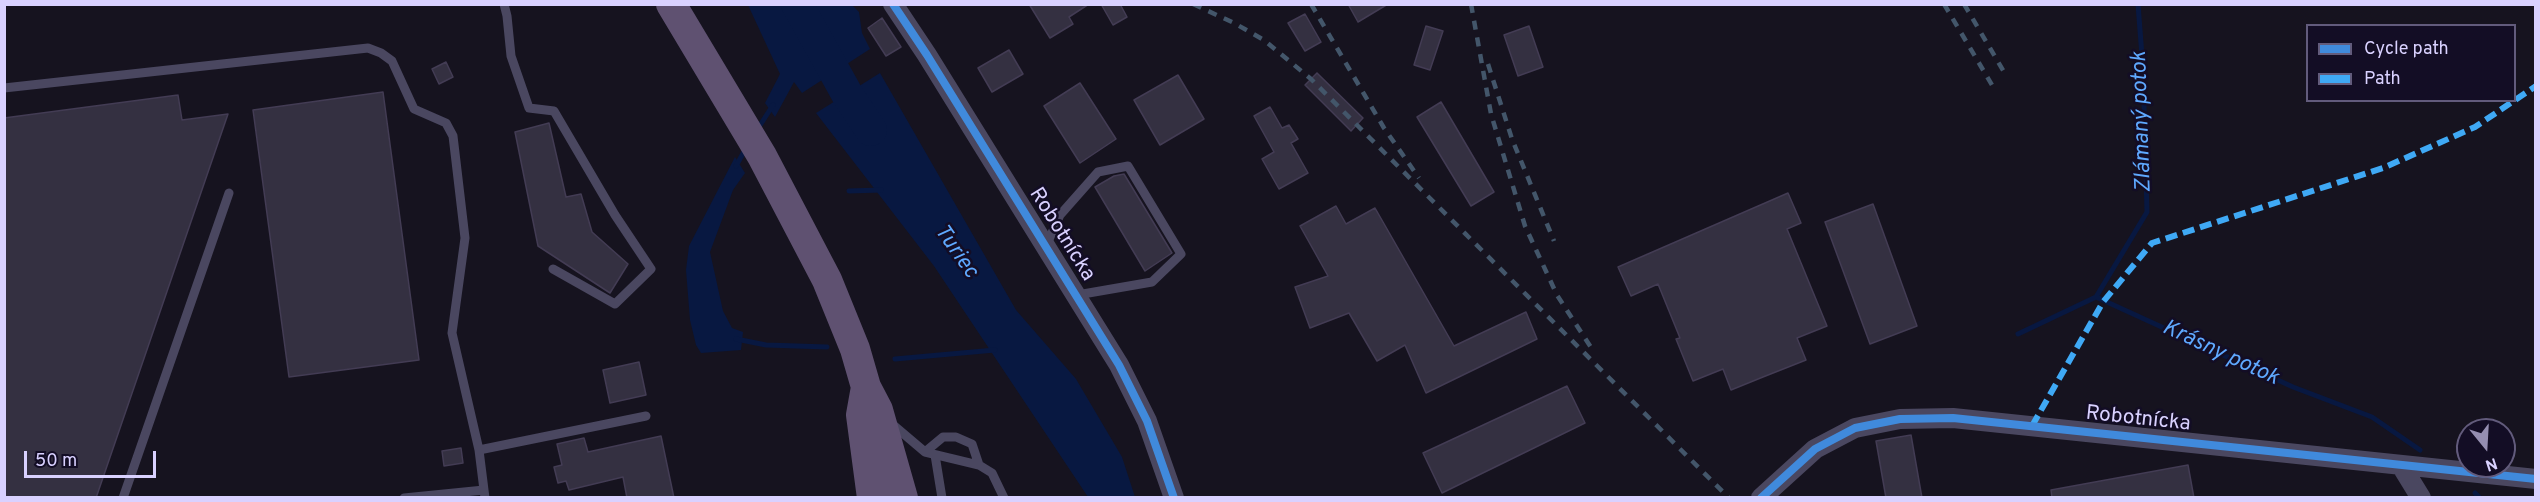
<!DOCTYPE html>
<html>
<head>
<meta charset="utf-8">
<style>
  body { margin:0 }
  #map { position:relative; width:2540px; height:502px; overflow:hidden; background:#16131f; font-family:Overpass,sans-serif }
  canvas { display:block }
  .frame { position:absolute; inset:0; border:6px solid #d9d1ff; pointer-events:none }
  .legend { position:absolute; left:2306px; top:24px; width:210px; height:78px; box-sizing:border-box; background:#130d25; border:2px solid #625b7c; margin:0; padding:8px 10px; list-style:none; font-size:18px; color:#d9d1ff }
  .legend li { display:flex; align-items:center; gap:12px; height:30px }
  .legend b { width:30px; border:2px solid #625b7c }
  .north { position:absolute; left:2456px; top:418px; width:60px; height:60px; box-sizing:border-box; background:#130d25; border:2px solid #625b7c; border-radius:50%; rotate:162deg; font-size:16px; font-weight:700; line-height:24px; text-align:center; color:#d9d1ff }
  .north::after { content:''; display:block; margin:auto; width:21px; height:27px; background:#958eb1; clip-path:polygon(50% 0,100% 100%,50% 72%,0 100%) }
  .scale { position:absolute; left:24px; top:451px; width:132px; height:27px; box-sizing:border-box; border:3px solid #d9d1ff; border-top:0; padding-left:8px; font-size:18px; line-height:21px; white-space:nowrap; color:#d9d1ff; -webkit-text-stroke:4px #130d25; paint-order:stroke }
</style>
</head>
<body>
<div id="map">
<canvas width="2540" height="502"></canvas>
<div class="frame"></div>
<ul class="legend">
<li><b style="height:8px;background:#408adc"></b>Cycle path</li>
<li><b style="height:8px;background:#3fa9f5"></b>Path</li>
</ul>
<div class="north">N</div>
<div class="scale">50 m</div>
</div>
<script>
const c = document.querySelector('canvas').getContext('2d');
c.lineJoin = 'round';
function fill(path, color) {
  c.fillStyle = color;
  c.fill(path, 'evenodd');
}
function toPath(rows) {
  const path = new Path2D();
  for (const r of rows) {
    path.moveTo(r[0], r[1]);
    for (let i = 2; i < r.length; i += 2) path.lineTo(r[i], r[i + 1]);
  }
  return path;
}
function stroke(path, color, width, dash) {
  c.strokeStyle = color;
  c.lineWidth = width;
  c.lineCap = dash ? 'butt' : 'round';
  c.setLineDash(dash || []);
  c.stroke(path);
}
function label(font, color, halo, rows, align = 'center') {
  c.font = font + ' Overpass,sans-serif';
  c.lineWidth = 5;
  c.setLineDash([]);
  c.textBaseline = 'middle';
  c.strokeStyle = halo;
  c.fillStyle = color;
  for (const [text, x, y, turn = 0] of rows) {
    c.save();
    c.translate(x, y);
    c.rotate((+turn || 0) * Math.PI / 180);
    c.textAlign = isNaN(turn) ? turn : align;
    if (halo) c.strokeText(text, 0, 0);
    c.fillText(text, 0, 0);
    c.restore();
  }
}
const water = toPath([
  [748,5,852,5,859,12,862,33,870,49,802,93,794,82,775,117,765,103,780,74],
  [880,73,1016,310,1076,379,1122,457,1135,497,1088,497,934,266,816,113],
  [735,157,745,173,733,190,710,252,723,311,732,328,743,332,741,350,701,353,696,345,690,320,686,270,689,246]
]);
const stream = toPath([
  [757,130,773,105],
  [736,166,746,148],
  [849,191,881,190],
  [2096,297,2147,212,2143,69,2138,4],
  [2018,334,2096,297,2293,387,2372,417,2420,450],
  [736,339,766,345,827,347],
  [895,359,995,350],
  [2475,493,2480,498]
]);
const river = toPath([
  [797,4,847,94,871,130]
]);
const building = toPath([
  [1029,4,1089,4,1069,17,1073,24,1050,38,1029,4],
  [1101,4,1120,4,1127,17,1113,25,1101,4],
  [1348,4,1388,4,1358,22,1348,4],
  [1305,14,1321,42,1305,51,1288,23,1305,14],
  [882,18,901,47,886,56,868,28,882,18],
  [1426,26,1443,31,1430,70,1414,65,1426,26],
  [1529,26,1543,67,1518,76,1504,35,1529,26],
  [1009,50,1023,74,992,92,978,68,1009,50],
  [446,62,453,77,439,84,432,69,446,62],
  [1317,73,1363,118,1351,131,1305,85,1317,73],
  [1178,75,1204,119,1160,145,1134,100,1178,75],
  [1080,83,1116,139,1080,163,1044,106,1080,83],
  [383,92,419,360,289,377,253,110,383,92],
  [178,95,182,120,228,114,96,498,4,498,4,118,178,95],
  [1441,102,1494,192,1471,206,1417,117,1441,102],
  [1270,107,1282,128,1289,125,1298,139,1291,143,1308,173,1279,189,1262,159,1274,152,1254,116,1270,107],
  [549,123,566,197,581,194,592,232,628,264,610,293,538,246,515,132,549,123],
  [1124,174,1172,253,1145,271,1095,187,1114,176,1124,174],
  [1788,193,1801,223,1787,229,1827,326,1797,338,1806,360,1763,377,1731,390,1723,369,1693,381,1676,339,1680,338,1658,284,1631,296,1618,267,1788,193],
  [1873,204,1917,326,1870,344,1825,222,1873,204],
  [1336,206,1346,224,1375,208,1454,346,1526,312,1537,339,1426,393,1405,345,1377,361,1349,313,1310,328,1295,287,1328,276,1300,226,1336,206],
  [639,362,646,395,610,403,603,370,639,362],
  [1567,386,1585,423,1442,493,1423,453,1567,386],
  [1911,435,1922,498,1886,498,1876,441,1911,435],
  [661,436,674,498,627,498,623,477,569,490,566,481,558,483,554,467,562,465,557,444,584,438,588,452,661,436],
  [461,448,463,463,444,466,442,451,461,448],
  [2188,465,2194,498,2052,498,2051,490,2188,465]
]);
const service = toPath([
  [504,4,507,16,511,56,529,108,554,111,615,215,651,269,615,304,553,269],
  [4,88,368,48,381,53,392,61,414,109,446,123,453,136,465,238,452,333,479,450,485,498],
  [1046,246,1060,215,1098,172,1128,166,1181,254,1152,282,1077,295],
  [892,424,925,452,979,465,992,473,1004,498],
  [479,450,646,416],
  [925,452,943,437,956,437,972,444,979,465],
  [935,455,942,498],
  [123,498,229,193],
  [404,498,484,490]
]);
const minor = toPath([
  [893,4,927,55,1119,365,1147,421,1174,498],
  [2402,467,2421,498],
  [1761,498,1815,449,1855,428,1900,419,1953,418,2536,479]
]);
const primary = toPath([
  [671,4,762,156,827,280,855,349,866,387,878,410,903,498],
  [866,387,861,415,872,498]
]);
const rail = toPath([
  [1193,4,1234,23,1264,40,1311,79,1729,498],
  [1311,4,1384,128,1419,178],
  [1471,4,1491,114,1525,226,1557,295,1594,352],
  [1944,4,1992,85],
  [1964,4,2007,77],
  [1488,64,1512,139,1554,241]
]);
const quiet = toPath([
  [2032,426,2103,302,2152,243,2383,168,2475,127,2536,86]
]);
const cycleway = toPath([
  [893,4,927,55,1119,365,1147,421,1174,498],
  [1761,498,1815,449,1855,428,1900,419,1953,418,2536,479]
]);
const streetNames = [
  ["Robotnícka",1061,235,58],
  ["Robotnícka",2138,420,6]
];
const waterNames = [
  ["Zlámaný potok",2143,122,-92],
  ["Turiec",955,252,55],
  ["Krásny potok",2220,354,25]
];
fill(water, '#081841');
stroke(stream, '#081841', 5);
stroke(river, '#081841', 32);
fill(building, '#343041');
stroke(building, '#433c54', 1.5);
stroke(service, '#4a4760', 9);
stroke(minor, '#4a4760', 20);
stroke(primary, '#5f5171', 30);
stroke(rail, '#43566a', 4.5, [9, 8]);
stroke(quiet, '#3fa9f5', 6, [12, 6]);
stroke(cycleway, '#408adc', 8);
label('21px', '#d9d1ff', '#130d25', streetNames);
label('italic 22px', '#5fa9ff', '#130d25', waterNames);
</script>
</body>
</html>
